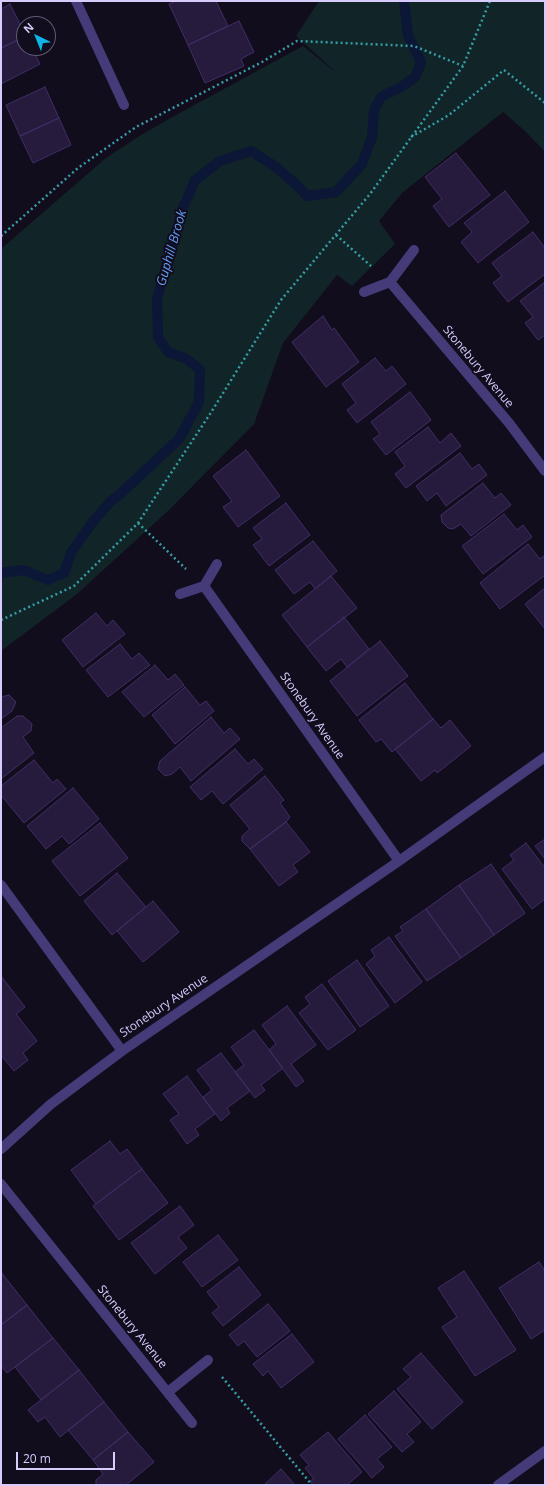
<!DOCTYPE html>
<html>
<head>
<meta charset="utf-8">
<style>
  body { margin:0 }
  #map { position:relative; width:546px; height:1486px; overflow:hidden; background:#120d1d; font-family:"Open Sans",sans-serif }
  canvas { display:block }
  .frame { position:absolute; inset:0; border:2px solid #d8ccfc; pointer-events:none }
  .north { position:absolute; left:16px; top:16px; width:40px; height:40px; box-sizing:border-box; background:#120d1d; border:1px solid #615976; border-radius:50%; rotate:317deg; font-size:11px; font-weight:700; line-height:16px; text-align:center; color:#d8ccfc }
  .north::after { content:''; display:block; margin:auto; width:14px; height:18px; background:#0fb3e5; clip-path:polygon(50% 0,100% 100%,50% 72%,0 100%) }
  .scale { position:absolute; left:16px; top:1452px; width:99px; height:18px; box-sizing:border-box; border:2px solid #d8ccfc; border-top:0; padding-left:5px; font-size:12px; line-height:14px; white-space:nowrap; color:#d8ccfc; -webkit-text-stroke:3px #120d1d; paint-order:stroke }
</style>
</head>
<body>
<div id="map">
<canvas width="546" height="1486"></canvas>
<div class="frame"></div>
<div class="north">N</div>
<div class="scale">20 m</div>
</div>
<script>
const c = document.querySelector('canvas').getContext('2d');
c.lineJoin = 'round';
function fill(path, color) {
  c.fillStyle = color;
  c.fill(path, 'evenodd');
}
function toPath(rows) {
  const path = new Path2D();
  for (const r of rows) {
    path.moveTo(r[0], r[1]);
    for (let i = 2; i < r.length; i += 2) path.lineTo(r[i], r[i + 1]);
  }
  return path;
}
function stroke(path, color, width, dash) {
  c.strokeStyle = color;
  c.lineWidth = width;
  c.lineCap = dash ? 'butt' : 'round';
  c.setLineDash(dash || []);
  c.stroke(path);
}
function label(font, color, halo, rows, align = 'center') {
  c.font = font + ' "Open Sans",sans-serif';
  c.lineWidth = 4;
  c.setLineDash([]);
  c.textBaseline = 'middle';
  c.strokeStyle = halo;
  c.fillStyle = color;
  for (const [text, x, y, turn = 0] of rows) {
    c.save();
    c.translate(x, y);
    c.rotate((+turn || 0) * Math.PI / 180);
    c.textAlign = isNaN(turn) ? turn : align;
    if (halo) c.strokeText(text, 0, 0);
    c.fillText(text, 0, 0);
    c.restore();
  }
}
const green = toPath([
  [319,1,545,1,545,152,525,131,503,112,402,193,379,221,395,244,352,286,337,275,283,343,254,424,169,510,77,594,1,651,1,249,106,158,141,135,176,115,303,46,338,74,296,36]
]);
const stream = toPath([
  [1,573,24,570,48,580,64,573,71,553,91,524,111,501,119,495,179,439,199,402,200,370,187,359,168,352,158,337,157,299,183,208,195,180,220,161,251,151,276,167,300,188,307,196,336,192,362,164,372,137,374,110,381,97,403,86,416,76,421,62,408,35,404,1]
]);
const building = toPath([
  [176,1,216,1,228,26,188,45,169,4,176,1],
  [10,4,24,32,24,37,1,48,1,9,10,4],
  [239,21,254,52,241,59,244,66,205,83,188,45,239,21],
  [24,37,24,48,32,48,40,64,1,84,1,48,24,37],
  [45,87,59,118,20,136,6,105,45,87],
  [59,118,71,145,33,163,20,136,59,118],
  [456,153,490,195,449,227,433,206,442,199,425,177,456,153],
  [505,191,529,222,478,263,461,242,472,232,464,223,505,191],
  [533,232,545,248,545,274,508,302,493,283,502,276,492,263,533,232],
  [545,282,545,335,538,340,525,323,533,317,520,301,545,282],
  [323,316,332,330,334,328,359,362,326,387,292,342,323,316],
  [375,358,386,371,392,366,406,384,357,423,347,410,356,403,342,384,375,358],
  [410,392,431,420,386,455,373,439,380,434,371,422,410,392],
  [428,427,440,443,451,433,461,446,406,488,395,474,405,466,395,452,428,427],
  [246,450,280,496,238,527,223,507,232,501,213,476,246,450],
  [460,453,472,469,479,464,487,475,446,506,437,493,427,501,416,486,460,453],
  [483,483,495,498,501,493,511,505,471,536,461,524,453,529,448,528,442,522,441,515,483,483],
  [286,503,310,535,269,566,253,545,262,539,253,528,286,503],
  [504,514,517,530,523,525,532,537,483,574,462,546,504,514],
  [313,541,337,571,315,589,310,582,294,594,275,570,313,541],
  [528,544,540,559,545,555,545,575,500,609,480,583,528,544],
  [331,576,357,608,307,647,282,615,331,576],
  [545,588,545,629,525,604,545,588],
  [96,613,107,626,113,620,125,634,83,667,62,640,96,613],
  [344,617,369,649,347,667,341,659,326,671,307,647,344,617],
  [380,641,408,676,357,716,330,681,380,641],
  [120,644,132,659,139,653,150,665,108,697,86,670,120,644],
  [155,665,168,680,175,674,184,685,144,717,122,692,155,665],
  [405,683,433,719,392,752,381,739,376,742,359,720,405,683],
  [185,687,200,705,206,701,214,711,175,744,152,715,185,687],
  [9,695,16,702,12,711,1,719,1,697,9,695],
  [17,716,23,716,32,724,31,731,23,737,34,753,1,779,1,728,17,716],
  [211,717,224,733,230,728,240,739,191,781,180,767,172,774,165,776,158,769,160,761,211,717],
  [433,719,441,728,450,720,471,746,437,773,435,770,421,781,395,749,433,719],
  [235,749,248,764,254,759,263,769,223,804,212,791,201,800,190,787,235,749],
  [34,760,53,783,57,779,66,789,24,823,1,795,1,786,34,760],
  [265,776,284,800,280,803,290,817,286,822,250,849,242,841,242,836,250,829,230,805,265,776],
  [73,788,99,819,69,844,62,836,46,849,27,826,73,788],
  [286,822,310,852,293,865,298,872,279,886,250,849,286,822],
  [100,823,128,858,80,896,52,861,100,823],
  [545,839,545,859,535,846,545,839],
  [526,843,545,868,545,899,532,909,502,869,514,860,510,855,526,843],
  [491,864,525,913,494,935,459,885,491,864],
  [117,873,146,907,112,935,84,901,117,873],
  [459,885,494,935,461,958,426,909,459,885],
  [153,901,179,932,143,962,117,931,153,901],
  [426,909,461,958,427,981,395,936,403,931,400,927,426,909],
  [389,937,422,982,395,1003,366,964,375,956,371,950,389,937],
  [357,960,389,1006,360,1027,328,981,357,960],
  [1,976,25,1007,16,1014,37,1041,23,1053,28,1060,14,1071,1,1055,1,976],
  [322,984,356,1030,328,1050,299,1013,310,1004,305,997,322,984],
  [287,1006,316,1045,291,1064,304,1081,296,1087,269,1050,276,1044,262,1025,287,1006],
  [254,1030,283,1068,261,1085,265,1090,255,1098,235,1072,244,1065,231,1047,254,1030],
  [221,1053,250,1091,227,1108,230,1113,221,1121,203,1097,212,1090,197,1070,221,1053],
  [187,1076,215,1114,195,1129,199,1135,187,1144,170,1120,179,1114,163,1094,187,1076],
  [110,1141,120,1154,127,1149,142,1169,96,1204,71,1170,110,1141],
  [142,1169,168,1203,119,1240,93,1206,142,1169],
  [180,1206,194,1225,178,1237,187,1248,155,1274,131,1243,180,1206],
  [218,1235,238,1260,202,1287,183,1262,218,1235],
  [539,1262,545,1271,545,1330,531,1339,499,1288,539,1262],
  [239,1267,261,1295,223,1326,212,1313,219,1307,207,1292,239,1267],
  [464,1271,516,1350,475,1376,442,1327,457,1317,438,1288,464,1271],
  [1,1272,27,1305,1,1325,1,1272],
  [268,1304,290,1331,257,1357,244,1341,238,1346,229,1335,268,1304],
  [27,1305,53,1338,7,1373,1,1366,1,1325,27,1305],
  [292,1334,314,1362,281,1388,268,1371,263,1376,253,1364,292,1334],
  [53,1338,79,1370,41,1400,15,1367,53,1338],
  [421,1353,463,1402,432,1429,397,1389,411,1377,403,1369,421,1353],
  [79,1370,104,1402,60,1437,45,1417,38,1422,28,1410,79,1370],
  [394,1391,421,1422,407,1434,414,1442,402,1452,368,1414,394,1391],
  [104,1402,128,1432,93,1460,68,1430,104,1402],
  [365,1415,392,1447,377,1459,384,1467,372,1478,338,1439,365,1415],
  [128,1432,154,1462,126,1485,96,1485,96,1480,103,1474,93,1460,128,1432],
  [328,1432,362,1472,347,1485,313,1485,310,1481,314,1479,305,1468,309,1465,300,1455,328,1432],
  [281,1469,295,1485,264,1485,281,1469]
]);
const path = toPath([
  [411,137,449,115,504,70,545,103],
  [336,235,371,266],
  [1,236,78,168,136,127,262,62,297,41,414,46,463,66],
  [138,523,186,569],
  [1,620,74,586,138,523,210,414,281,300,370,194,463,66,490,1],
  [222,1377,312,1485]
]);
const minor = toPath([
  [76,1,124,105],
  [390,282,509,423,545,471],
  [364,292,390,282,414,250],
  [204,586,399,861],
  [180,594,204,586,217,564],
  [1,885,122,1051],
  [1,1149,51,1104,122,1051,399,861,545,757],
  [1,1184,192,1423],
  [168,1392,208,1360],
  [498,1485,545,1451]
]);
const streetNames = [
  ["Stonebury Avenue",478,367,50],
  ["Stonebury Avenue",312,716,55],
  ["Stonebury Avenue",164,1006,-34],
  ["Stonebury Avenue",132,1327,51]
];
const waterNames = [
  ["Guphill Brook",172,248,-74]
];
fill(green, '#112427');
stroke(stream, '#0c1637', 10);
fill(building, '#261a3d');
stroke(building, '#412e67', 1);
stroke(path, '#359fa7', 2.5, [2, 3]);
stroke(minor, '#463b79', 10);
label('12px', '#d8ccfc', '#120d1d', streetNames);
label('italic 13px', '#619cf5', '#120d1d', waterNames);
</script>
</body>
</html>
